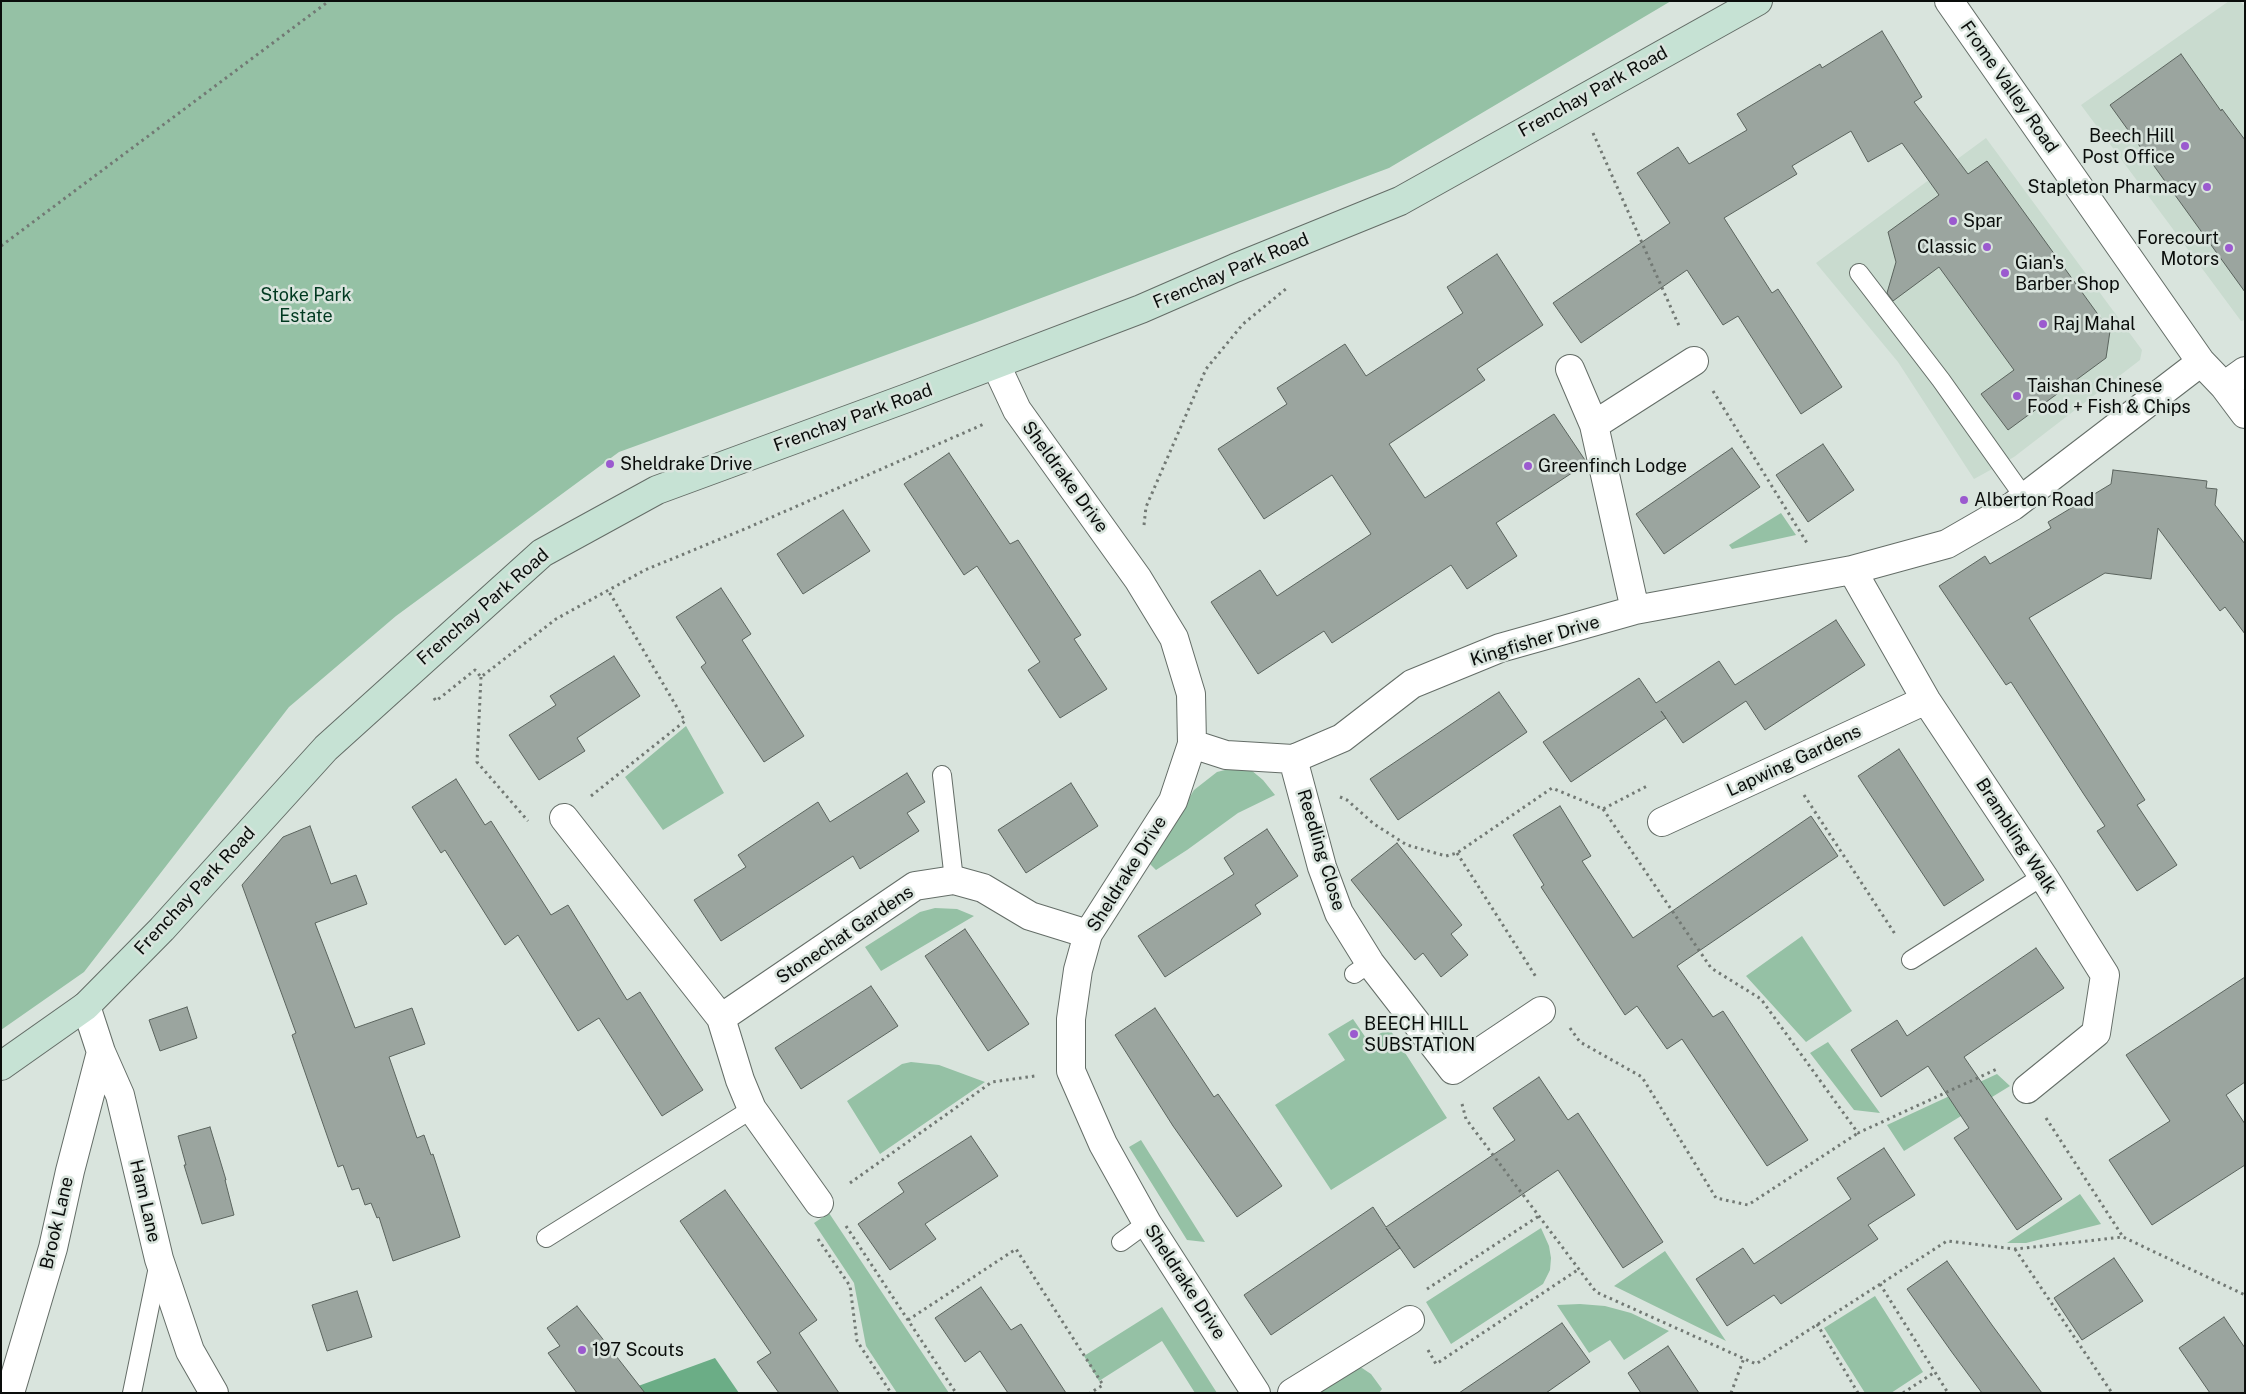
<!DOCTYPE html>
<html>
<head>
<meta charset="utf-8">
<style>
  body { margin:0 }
  #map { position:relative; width:2246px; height:1394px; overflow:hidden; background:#d9e4dd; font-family:"Public Sans",sans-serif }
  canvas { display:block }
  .frame { position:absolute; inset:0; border:2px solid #0a0d0b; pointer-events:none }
</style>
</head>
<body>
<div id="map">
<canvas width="2246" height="1394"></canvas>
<div class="frame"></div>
</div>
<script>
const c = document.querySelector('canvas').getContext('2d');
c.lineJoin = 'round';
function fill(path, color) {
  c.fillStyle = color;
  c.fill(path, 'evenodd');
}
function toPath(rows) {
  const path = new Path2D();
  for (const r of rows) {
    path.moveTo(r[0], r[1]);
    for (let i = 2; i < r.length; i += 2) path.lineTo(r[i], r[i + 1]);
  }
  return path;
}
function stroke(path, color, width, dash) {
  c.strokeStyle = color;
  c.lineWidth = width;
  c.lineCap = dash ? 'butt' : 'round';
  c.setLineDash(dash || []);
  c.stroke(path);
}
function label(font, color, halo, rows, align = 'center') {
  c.font = font + ' "Public Sans",sans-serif';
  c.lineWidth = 5;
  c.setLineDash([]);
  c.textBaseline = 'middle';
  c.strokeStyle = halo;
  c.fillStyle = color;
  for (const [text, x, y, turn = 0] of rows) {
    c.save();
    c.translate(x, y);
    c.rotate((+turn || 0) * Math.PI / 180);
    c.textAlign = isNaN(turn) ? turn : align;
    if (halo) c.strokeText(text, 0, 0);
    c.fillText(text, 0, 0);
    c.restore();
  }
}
const built = toPath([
  [2229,1,2240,1,2245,7,2245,320,2241,321,2081,105],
  [1986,138,2142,350,2140,360,2014,457,1974,479,1898,362,1816,263]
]);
const green = toPath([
  [1,1,1671,1,1389,168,977,322,619,452,396,616,289,707,84,972,1,1030],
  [1781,513,1796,535,1732,549,1729,545],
  [686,726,724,793,663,830,625,777],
  [1233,768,1251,770,1263,780,1275,795,1238,813,1187,850,1156,870,1150,864,1194,790,1217,772],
  [935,908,957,909,974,916,881,971,865,947,920,912],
  [1802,936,1852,1011,1806,1042,1746,976],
  [1353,1019,1368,1041,1389,1028,1447,1118,1331,1190,1275,1105,1345,1060,1328,1034],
  [1828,1042,1880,1113,1854,1110,1810,1053],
  [911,1062,939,1065,985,1082,880,1154,847,1101,902,1064],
  [1997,1074,2010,1086,1904,1151,1887,1125],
  [1141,1140,1205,1242,1187,1240,1129,1147],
  [2080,1194,2101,1224,2026,1243,2007,1243],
  [829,1213,949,1393,897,1393,866,1346,854,1283,814,1223],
  [1541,1228,1549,1246,1551,1258,1550,1270,1543,1284,1451,1344,1426,1302],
  [1665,1251,1726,1341,1614,1286],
  [1875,1296,1923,1372,1891,1393,1865,1393,1824,1328],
  [1580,1304,1605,1306,1631,1313,1669,1331,1624,1360,1610,1340,1589,1353,1557,1305],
  [1162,1307,1217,1393,1195,1393,1162,1341,1099,1381,1084,1356],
  [1350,1365,1362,1368,1371,1374,1382,1389,1379,1393,1317,1393]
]);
const forest = toPath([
  [715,1358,739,1393,619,1393]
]);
const building = toPath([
  [1882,31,1922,97,1914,102,1968,174,1987,161,2110,331,2106,358,2008,430,1981,394,2014,370,1939,267,1893,301,1887,293,1896,262,1888,232,1939,195,1902,143,1868,162,1851,131,1792,166,1797,174,1724,218,1772,293,1778,289,1842,387,1801,414,1738,316,1723,325,1687,270,1581,343,1553,303,1670,223,1637,173,1678,147,1689,164,1747,130,1737,114,1820,64,1822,68,1882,31],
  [2181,54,2221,111,2222,109,2245,140,2245,292,2110,105,2181,54],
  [1497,254,1543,325,1477,369,1485,380,1389,444,1425,498,1554,414,1587,463,1496,523,1517,556,1467,589,1451,565,1332,643,1324,631,1258,674,1211,602,1260,570,1277,596,1371,534,1332,475,1264,519,1218,449,1287,404,1277,388,1345,344,1366,376,1463,313,1447,287,1497,254],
  [1823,444,1854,490,1808,522,1776,475,1823,444],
  [1732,448,1760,487,1664,554,1636,514,1732,448],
  [949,453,1010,544,1018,540,1081,635,1074,639,1107,689,1060,718,1028,670,1040,662,977,566,964,575,904,484,949,453],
  [2113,470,2207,481,2206,488,2217,489,2215,505,2245,544,2245,634,2225,607,2220,611,2158,528,2151,579,2105,573,2029,618,2145,800,2137,805,2177,865,2137,891,2097,831,2105,826,2083,793,2011,682,2006,685,1939,586,1985,556,1990,564,2051,528,2048,522,2111,484,2113,470],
  [843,510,870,551,803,594,777,554,843,510],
  [721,588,751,634,742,640,804,736,764,762,701,667,706,663,676,617,721,588],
  [1836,620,1865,665,1765,730,1746,701,1683,743,1661,711,1666,718,1571,782,1543,742,1639,678,1656,703,1719,661,1735,685,1836,620],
  [614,656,640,696,577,738,585,751,539,780,509,735,556,705,550,696,614,656],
  [1499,692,1527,732,1398,820,1370,779,1499,692],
  [1899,749,1984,880,1944,906,1858,776,1899,749],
  [907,773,925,802,907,813,919,831,860,869,853,856,721,941,694,900,746,867,738,855,818,802,830,822,907,773],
  [456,779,485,825,491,821,551,915,568,905,627,1000,640,992,703,1090,662,1116,599,1018,578,1031,518,935,505,945,445,850,441,853,412,807,456,779],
  [1071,783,1098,826,1026,873,998,830,1071,783],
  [1560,806,1591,856,1582,861,1633,938,1811,816,1838,856,1677,966,1713,1017,1723,1011,1808,1140,1767,1166,1682,1039,1667,1049,1637,1006,1625,1015,1541,887,1544,885,1513,835,1560,806],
  [310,826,331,884,356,875,367,904,315,923,355,1028,412,1008,425,1044,389,1057,417,1138,424,1135,431,1155,433,1154,460,1237,393,1261,379,1217,377,1218,371,1203,365,1205,359,1188,352,1190,343,1165,338,1167,292,1035,296,1033,242,885,283,837,310,826],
  [1267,829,1298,876,1255,905,1261,914,1165,977,1138,936,1234,874,1224,858,1267,829],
  [1397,843,1462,925,1451,934,1468,955,1441,977,1423,953,1415,960,1351,880,1397,843],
  [965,929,1029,1024,988,1051,925,956,965,929],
  [2036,948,2064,988,1964,1057,2062,1199,2017,1230,1954,1138,1969,1128,1928,1066,1881,1097,1851,1050,1897,1020,1907,1036,2036,948],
  [2245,977,2245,1082,2226,1095,2245,1124,2245,1165,2152,1225,2109,1160,2170,1121,2126,1055,2245,977],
  [871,986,898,1026,801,1089,775,1048,871,986],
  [187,1007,197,1038,160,1051,149,1020,187,1007],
  [1155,1008,1214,1097,1218,1094,1282,1186,1237,1217,1173,1126,1115,1035,1155,1008],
  [1539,1077,1568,1120,1578,1113,1663,1242,1623,1268,1558,1170,1414,1268,1386,1228,1400,1248,1271,1335,1244,1295,1373,1207,1386,1227,1515,1140,1493,1108,1539,1077],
  [210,1127,226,1180,225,1180,234,1215,202,1224,184,1165,186,1165,178,1136,210,1127],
  [971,1136,998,1176,925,1224,936,1239,890,1270,858,1224,904,1192,898,1183,971,1136],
  [1884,1148,1915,1195,1868,1225,1878,1239,1781,1304,1774,1295,1727,1326,1696,1279,1743,1248,1754,1264,1851,1199,1837,1178,1884,1148],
  [725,1190,817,1320,799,1333,839,1393,779,1393,757,1362,771,1353,680,1221,725,1190],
  [2114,1258,2143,1301,2082,1340,2054,1298,2114,1258],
  [1947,1261,1992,1325,2042,1393,1982,1393,1951,1351,1907,1289,1947,1261],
  [981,1287,1011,1330,1021,1324,1066,1393,1008,1393,980,1351,965,1362,935,1318,981,1287],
  [357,1291,372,1337,327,1351,312,1305,357,1291],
  [577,1306,645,1393,577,1393,548,1353,560,1346,547,1328,577,1306],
  [2224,1317,2245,1348,2245,1393,2210,1393,2179,1348,2224,1317],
  [1562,1323,1590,1362,1546,1393,1459,1393,1562,1323],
  [1668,1346,1699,1393,1641,1393,1628,1373,1668,1346]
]);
const path = toPath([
  [1593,133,1680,328],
  [1,246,329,1],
  [1713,391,1807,543],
  [1144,525,1146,507,1206,369,1243,324,1287,288],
  [481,677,477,762,528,821],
  [434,698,436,701,475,670,481,677,556,619,645,570,747,528,984,424],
  [1804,795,1895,934],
  [591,796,685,721,608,590],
  [1340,797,1347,800,1374,824,1407,845,1446,856,1457,853,1552,788,1603,809,1647,786],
  [1603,809,1711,968,1761,999,1858,1133,1997,1069],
  [1457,853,1536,977],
  [1570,1028,1580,1042,1642,1077,1716,1198,1748,1205,1858,1133],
  [1462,1104,1466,1119,1596,1292,1756,1364,1947,1241,2015,1249,2123,1237,2245,1295],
  [2046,1118,2123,1237],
  [850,1183,992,1082,1035,1076],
  [846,1226,956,1393],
  [818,1239,850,1286,857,1341,891,1393],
  [2015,1249,2112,1393],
  [1880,1284,1948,1393],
  [1427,1289,1539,1216],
  [908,1320,1016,1249,1103,1385,1090,1393],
  [1817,1324,1858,1393],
  [1428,1350,1436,1364,1579,1269],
  [1731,1393,1744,1358],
  [1903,1393,1935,1372]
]);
const service = toPath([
  [1859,273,1941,380,2024,497],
  [942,775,954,880],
  [1911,960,2043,876],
  [1354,974,1370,963],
  [546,1238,752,1109],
  [1121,1242,1147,1223],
  [132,1393,159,1262]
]);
const minor = toPath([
  [1949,1,2201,362,2224,386,2245,414],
  [996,365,1017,410,1138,579,1174,638,1191,694,1192,744,1173,801,1088,934,1078,970,1071,1019,1071,1071,1103,1144,1147,1223,1256,1393],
  [1570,369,1594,425,1635,610],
  [2224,386,2245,371],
  [1594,425,1694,361],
  [1852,570,1926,700,2043,876,2105,975,2096,1033,2027,1089],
  [1192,744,1226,755,1293,759,1342,738,1412,684,1500,648,1635,610,1852,570,1947,544,2013,506,2201,362],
  [1293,759,1322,867,1339,913,1370,963,1453,1070,1541,1011],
  [564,818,721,1018],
  [1662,822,1926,700],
  [86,1006,101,1052,120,1095,159,1259,190,1351,214,1393],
  [819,1203,752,1109,740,1080,721,1018,915,886,954,880,983,888,1030,916,1088,934],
  [10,1393,53,1248,70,1171,101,1052],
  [1292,1393,1410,1320]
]);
const secondary = toPath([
  [1,1066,86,1006,162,929,326,748,542,553,657,490,907,398,1141,309,1235,268,1400,201,1758,1]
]);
const markers = [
  [2185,146,5,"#9b5acf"],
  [2207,187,5,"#9b5acf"],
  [1953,221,5,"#9b5acf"],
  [1987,247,5,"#9b5acf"],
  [2229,248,5,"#9b5acf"],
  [2005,273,5,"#9b5acf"],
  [2043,324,5,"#9b5acf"],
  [2017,396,5,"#9b5acf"],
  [610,464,5,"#9b5acf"],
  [1528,466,5,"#9b5acf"],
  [1964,500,5,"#9b5acf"],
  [1354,1034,5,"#9b5acf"],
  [582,1350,5,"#9b5acf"]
];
const streetNames = [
  ["Frome Valley Road",2009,87,55],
  ["Frenchay Park Road",1593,92,-29],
  ["Frenchay Park Road",1231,271,-23],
  ["Frenchay Park Road",853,418,-20],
  ["Sheldrake Drive",1065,477,54],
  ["Frenchay Park Road",483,607,-41],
  ["Kingfisher Drive",1535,641,-17],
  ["Lapwing Gardens",1794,761,-25],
  ["Brambling Walk",2016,836,57],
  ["Reedling Close",1321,850,73],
  ["Sheldrake Drive",1127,874,-58],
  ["Frenchay Park Road",195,891,-47],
  ["Stonechat Gardens",845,935,-34],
  ["Ham Lane",145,1201,77],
  ["Brook Lane",57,1223,-77],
  ["Sheldrake Drive",1185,1282,57]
];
const poiNames = [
  ["Beech Hill",2175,136,"right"],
  ["Post Office",2175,157,"right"],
  ["Stapleton Pharmacy",2197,187,"right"],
  ["Spar",1963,221],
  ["Forecourt",2219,238,"right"],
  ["Motors",2219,259,"right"],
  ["Classic",1977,247,"right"],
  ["Gian's",2015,263],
  ["Barber Shop",2015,284],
  ["Raj Mahal",2053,324],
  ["Taishan Chinese",2027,386],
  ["Food + Fish & Chips",2027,407],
  ["Sheldrake Drive",620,464],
  ["Greenfinch Lodge",1538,466],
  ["Alberton Road",1974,500],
  ["BEECH HILL",1364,1024],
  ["SUBSTATION",1364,1045],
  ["197 Scouts",592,1350]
];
const parkNames = [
  ["Stoke Park",306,295],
  ["Estate",306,316]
];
fill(built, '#c9dbcf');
fill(green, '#95c1a5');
fill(forest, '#6bad86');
fill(building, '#9ba59f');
stroke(building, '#5b645e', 1);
stroke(service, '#646d67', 20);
stroke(minor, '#646d67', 30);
stroke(secondary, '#646d67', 30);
stroke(path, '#727974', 3, [2.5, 4]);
stroke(service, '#fff', 18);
stroke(minor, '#fff', 28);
stroke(secondary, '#c6e2d4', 28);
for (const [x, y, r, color] of markers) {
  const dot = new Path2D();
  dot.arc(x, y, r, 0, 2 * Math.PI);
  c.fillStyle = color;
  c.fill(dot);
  stroke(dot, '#d9e4dd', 2);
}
label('18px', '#0a0d0b', '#d9e4dd', streetNames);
label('18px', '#0a0d0b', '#d9e4dd', poiNames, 'left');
label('18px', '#003920', '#d9e4dd', parkNames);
</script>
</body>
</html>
